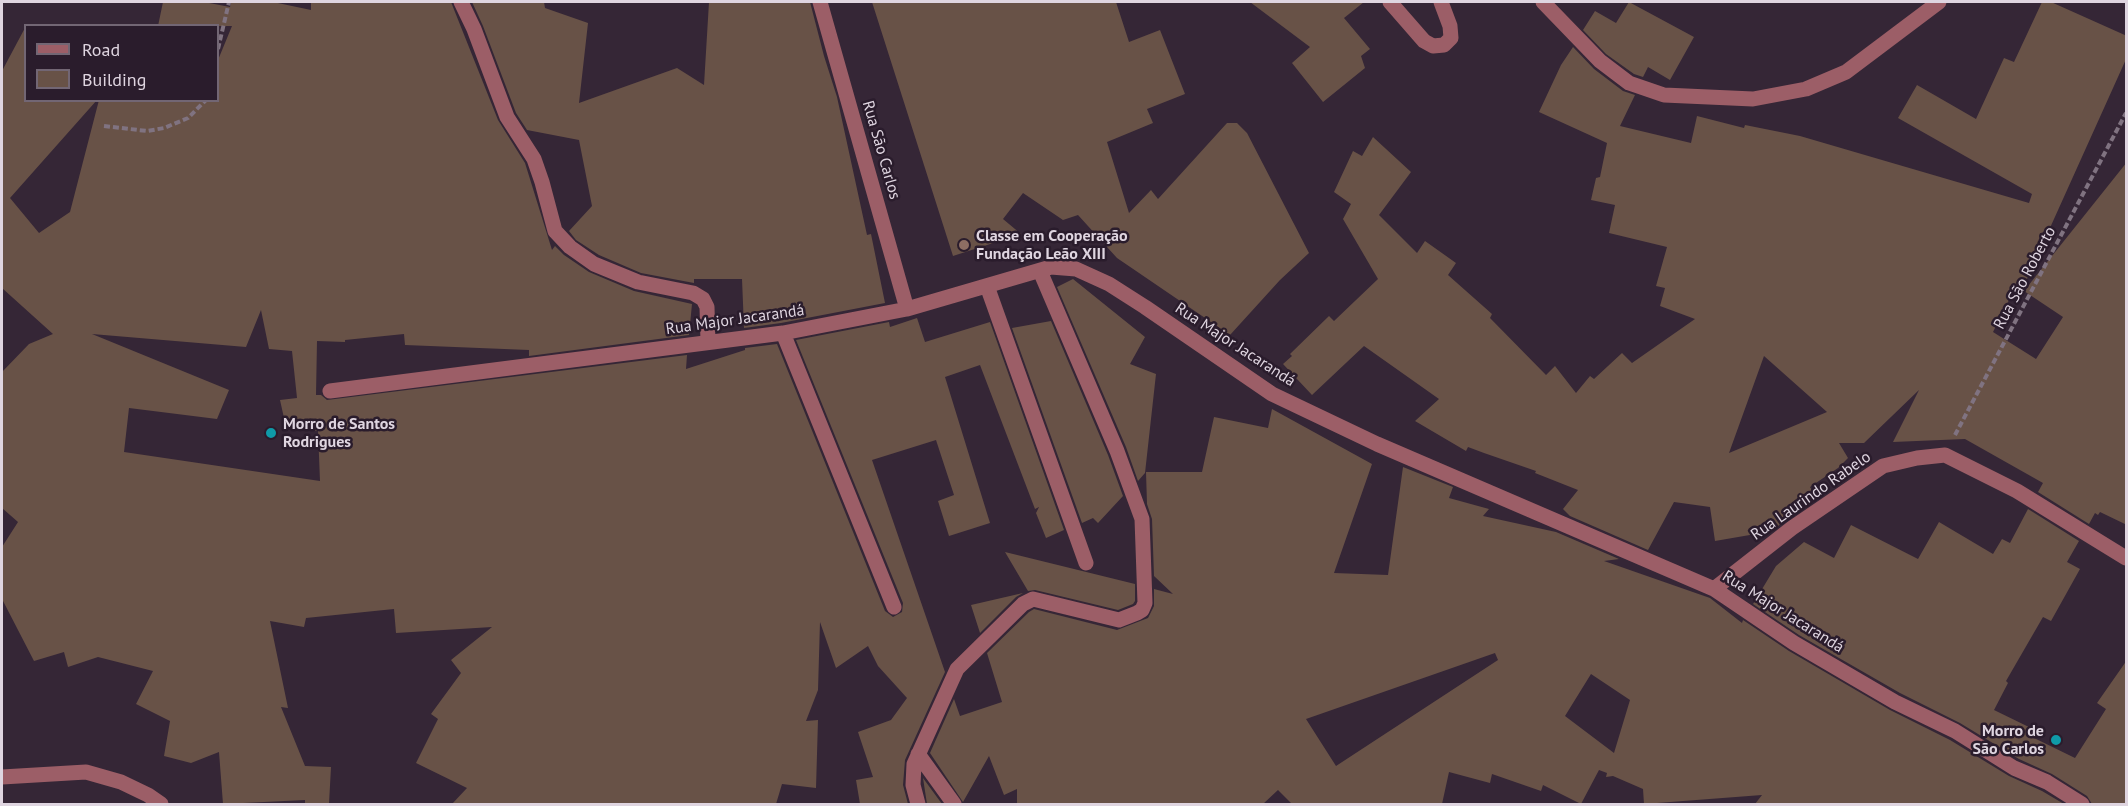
<!DOCTYPE html>
<html>
<head>
<meta charset="utf-8">
<style>
  body { margin:0 }
  #map { position:relative; width:2128px; height:806px; overflow:hidden; background:#352636; font-family:"PT Sans",sans-serif }
  canvas { display:block }
  .frame { position:absolute; inset:0; border:3px solid #dfd5e0; pointer-events:none }
  .legend { position:absolute; left:24px; top:24px; width:195px; height:78px; box-sizing:border-box; background:#2a1c2c; border:2px solid #726674; margin:0; padding:8px 10px; list-style:none; font-size:18px; color:#dfd5e0 }
  .legend li { display:flex; align-items:center; gap:12px; height:30px }
  .legend b { width:30px; border:2px solid #726674 }
</style>
</head>
<body>
<div id="map">
<canvas width="2128" height="806"></canvas>
<div class="frame"></div>
<ul class="legend">
<li><b style="height:8px;background:#9c5e67"></b>Road</li>
<li><b style="height:16px;background:#685247"></b>Building</li>
</ul>
</div>
<script>
const c = document.querySelector('canvas').getContext('2d');
c.lineJoin = 'round';
function fill(path, color) {
  c.fillStyle = color;
  c.fill(path, 'evenodd');
}
function toPath(rows) {
  const path = new Path2D();
  for (const r of rows) {
    path.moveTo(r[0], r[1]);
    for (let i = 2; i < r.length; i += 2) path.lineTo(r[i], r[i + 1]);
  }
  return path;
}
function stroke(path, color, width, dash) {
  c.strokeStyle = color;
  c.lineWidth = width;
  c.lineCap = dash ? 'butt' : 'round';
  c.setLineDash(dash || []);
  c.stroke(path);
}
function label(font, color, halo, rows, align = 'center') {
  c.font = font + ' "PT Sans",sans-serif';
  c.lineWidth = 5;
  c.setLineDash([]);
  c.textBaseline = 'middle';
  c.strokeStyle = halo;
  c.fillStyle = color;
  for (const [text, x, y, turn = 0] of rows) {
    c.save();
    c.translate(x, y);
    c.rotate((+turn || 0) * Math.PI / 180);
    c.textAlign = isNaN(turn) ? turn : align;
    if (halo) c.strokeText(text, 0, 0);
    c.fillText(text, 0, 0);
    c.restore();
  }
}
const building = toPath([
  [163,2,204,2,230,7,231,2,273,2,311,10,311,2,451,2,498,120,525,163,552,250,555,246,564,255,589,272,634,291,692,304,689,335,529,356,529,350,405,345,404,334,345,340,345,342,317,341,316,395,321,395,327,400,687,355,686,369,745,350,745,348,777,344,885,611,893,617,902,612,903,603,796,340,889,322,890,327,917,318,925,342,990,322,1064,530,1046,538,1036,513,1039,507,1035,509,980,365,945,377,990,523,949,536,938,501,954,495,936,440,872,460,945,672,905,760,903,785,908,804,860,804,856,780,873,777,858,732,891,720,907,698,878,666,868,646,836,668,820,622,818,690,806,721,818,720,816,788,782,784,776,804,452,804,467,788,416,763,438,719,431,714,461,673,451,660,492,627,396,633,394,609,306,618,304,627,270,621,288,708,281,707,305,766,331,767,329,804,305,804,305,800,223,804,219,752,191,763,164,756,170,721,136,704,153,671,98,657,68,667,64,652,34,661,2,599,2,547,18,522,2,508,2,372,29,344,53,334,2,288,2,71,26,26,26,100,97,100,10,198,39,233,70,212,99,100,218,100,218,60,232,26,158,26],
  [261,310,269,349,292,351,297,398,280,400,286,427,318,431,320,481,124,452,129,408,217,419,229,390,92,334,246,347],
  [472,2,544,2,545,8,588,23,579,103,677,68,704,85,709,2,810,2,824,56,837,97,867,235,871,234,885,303,781,323,744,328,742,279,694,279,694,283,641,273,599,255,576,240,569,231,592,206,579,140,527,130,516,113,483,26],
  [872,2,1116,2,1129,42,1160,30,1185,94,1147,109,1153,123,1107,142,1129,213,1151,190,1158,199,1227,123,1237,123,1247,133,1309,253,1280,280,1230,335,1117,258,1078,215,1063,220,1023,193,1003,219,1021,234,953,256],
  [1250,2,1364,2,1344,18,1370,49,1361,56,1365,68,1323,102,1292,63,1310,47],
  [1629,2,1694,37,1670,80,1648,67,1643,77,1634,74,1606,54,1583,30,1595,11,1616,23],
  [2042,2,2051,2,2127,36,2127,57,2022,290,2016,286,1993,332,2036,359,2063,317,2024,291,2127,162,2127,525,2100,512,2098,515,2095,513,2089,524,2038,492,2043,483,1965,439,1893,442,1919,390,1864,443,1839,443,1848,458,1838,468,1810,487,1813,492,1773,531,1715,541,1710,507,1674,502,1648,550,1570,516,1563,509,1578,490,1535,473,1536,471,1484,453,1468,447,1466,451,1415,421,1439,399,1364,346,1312,395,1283,364,1292,356,1290,354,1329,316,1334,321,1378,279,1343,219,1351,204,1334,192,1353,151,1362,156,1373,137,1411,172,1379,215,1417,253,1425,241,1456,263,1448,275,1492,314,1490,318,1546,375,1555,366,1576,393,1590,376,1594,379,1622,353,1632,363,1695,319,1660,306,1665,288,1656,286,1667,247,1609,233,1615,205,1591,200,1596,178,1600,177,1607,143,1539,112,1561,65,1573,47,1594,69,1623,91,1635,95,1620,126,1691,143,1697,116,1744,128,1745,125,1800,136,2029,203,2032,194,1898,118,1917,85,1976,119,2004,58,2014,62],
  [1764,356,1827,412,1729,453],
  [1073,279,1145,337,1130,364,1156,374,1145,473,1138,481,1126,447,1057,287],
  [1051,321,1108,455,1123,496,1098,523,1093,518,1082,523,1012,328],
  [1272,409,1372,464,1334,573,1388,575,1403,467,1453,487,1449,498,1489,509,1483,516,1556,532,1619,559,1604,561,1710,598,1742,623,1743,620,1789,651,1890,710,1950,740,2009,776,2042,791,2064,804,1755,804,1762,795,1644,804,1643,789,1613,776,1606,777,1607,773,1599,770,1581,804,1543,785,1541,791,1492,774,1490,783,1449,772,1442,804,1292,804,1278,790,1263,804,1017,804,1017,789,1004,795,989,756,963,802,930,753,954,699,960,716,1002,702,987,653,1029,612,1034,609,1117,630,1148,618,1154,606,1154,589,1173,594,1154,576,1152,519,1147,504,1146,472,1202,472,1214,417,1268,428],
  [1495,653,1498,660,1336,766,1306,719],
  [1591,674,1630,700,1614,753,1565,716],
  [2028,509,2079,541,2067,562,2080,569,2051,621,2043,617,2006,681,2008,683,1994,710,2033,729,2032,737,2075,758,2106,709,2097,703,2127,660,2127,804,2092,804,2087,796,2052,774,2019,759,1960,723,1900,693,1799,635,1753,604,1776,566,1804,542,1834,558,1851,525,1918,559,1939,522,1993,554,2002,539,2010,543],
  [1005,552,1135,584,1135,601,1133,604,1118,610,1035,590,1028,591],
  [1023,593,1016,597,980,633,971,605],
  [923,778,942,804,927,804]
]);
const path = toPath([
  [218,49,229,2],
  [104,126,147,131,164,128,188,118,206,100],
  [1955,435,2126,113]
]);
const minor = toPath([
  [461,2,474,29,507,117,534,159,542,182,555,231,570,247,594,264,638,282,693,293,703,299,707,307,708,342],
  [820,2,907,309],
  [1390,2,1424,41,1433,46,1444,45,1451,38,1450,26,1441,2],
  [1543,2,1600,61,1629,83,1664,95,1753,99,1806,89,1846,72,1939,2],
  [987,286,1086,563],
  [783,333,894,607],
  [330,391,783,333,907,309,1051,267,1076,269,1109,284,1145,307,1272,394,1377,444,1714,589,1794,643,1895,702,1955,731,2014,768,2047,782,2082,804],
  [1714,589,1792,528,1883,466,1917,458,1945,455,2017,491,2126,558],
  [918,754,954,804],
  [2,777,86,772,121,782,148,795,161,804],
  [918,804,913,785,914,764,957,669,1023,604,1033,599,1119,620,1137,613,1142,610,1145,603,1142,519,1117,451,1040,271]
]);
const markers = [
  [964,245,6,"#8d6e63"],
  [271,433,6,"#0f9aa8"],
  [2056,740,6,"#0f9aa8"]
];
const streetNames = [
  ["Rua São Carlos",881,150,74],
  ["Rua São Roberto",2025,278,-62],
  ["Rua Major Jacarandá",735,320,-8],
  ["Rua Major Jacarandá",1235,345,33],
  ["Rua Laurindo Rabelo",1811,496,-35],
  ["Rua Major Jacarandá",1783,612,32]
];
const poiNames = [
  ["Classe em Cooperação",976,236],
  ["Fundação Leão XIII",976,254],
  ["Morro de Santos",283,424],
  ["Rodrigues",283,442],
  ["Morro de",2044,731,"right"],
  ["São Carlos",2044,749,"right"]
];
fill(building, '#685247');
stroke(path, '#807381', 4, [6, 3]);
stroke(minor, '#9c5e67', 15);
for (const [x, y, r, color] of markers) {
  const dot = new Path2D();
  dot.arc(x, y, r, 0, 2 * Math.PI);
  c.fillStyle = color;
  c.fill(dot);
  stroke(dot, '#2a1c2c', 2);
}
label('16px', '#dfd5e0', '#2a1c2c', streetNames);
label('bold 16px', '#dfd5e0', '#2a1c2c', poiNames, 'left');
</script>
</body>
</html>
